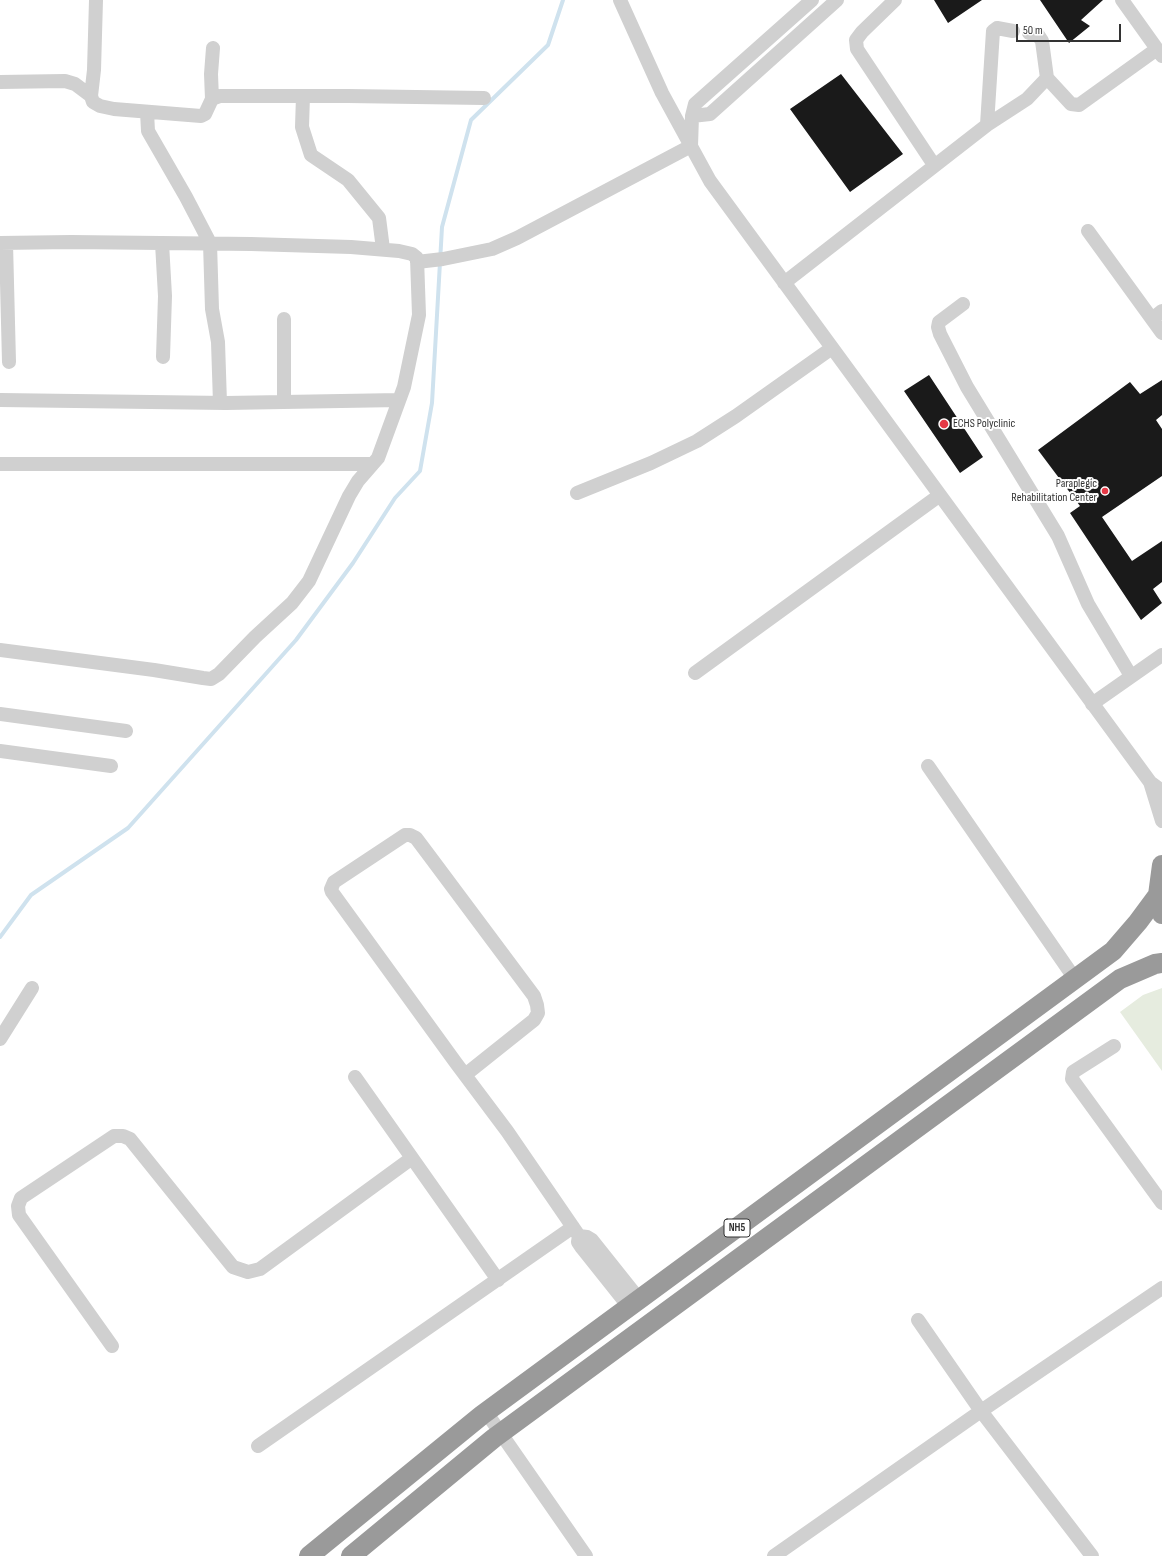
<!DOCTYPE html>
<html>
<head>
<meta charset="utf-8">
<style>
  body { margin:0 }
  #map { position:relative; width:1162px; height:1556px; overflow:hidden; background:#fff; font-family:"Sofia Sans Condensed",sans-serif }
  canvas { display:block }
  .scale { position:absolute; left:1016px; top:24px; width:105px; height:18px; box-sizing:border-box; border:2px solid #333; border-top:0; padding-left:5px; font-size:12px; line-height:14px; white-space:nowrap; color:#333; -webkit-text-stroke:3px #fff; paint-order:stroke }
</style>
</head>
<body>
<div id="map">
<canvas width="1162" height="1556"></canvas>
<div class="scale">50 m</div>
</div>
<script>
const c = document.querySelector('canvas').getContext('2d');
c.lineJoin = 'round';
function fill(path, color) {
  c.fillStyle = color;
  c.fill(path, 'evenodd');
}
function toPath(rows) {
  const path = new Path2D();
  for (const r of rows) {
    path.moveTo(r[0], r[1]);
    for (let i = 2; i < r.length; i += 2) path.lineTo(r[i], r[i + 1]);
  }
  return path;
}
function stroke(path, color, width, dash) {
  c.strokeStyle = color;
  c.lineWidth = width;
  c.lineCap = dash ? 'butt' : 'round';
  c.setLineDash(dash || []);
  c.stroke(path);
}
function label(font, color, halo, rows, align = 'center') {
  c.font = font + ' "Sofia Sans Condensed",sans-serif';
  c.lineWidth = 4;
  c.setLineDash([]);
  c.textBaseline = 'middle';
  c.strokeStyle = halo;
  c.fillStyle = color;
  for (const [text, x, y, turn = 0] of rows) {
    c.save();
    c.translate(x, y);
    c.rotate((+turn || 0) * Math.PI / 180);
    c.textAlign = isNaN(turn) ? turn : align;
    if (halo) c.strokeText(text, 0, 0);
    c.fillText(text, 0, 0);
    c.restore();
  }
}
const green = toPath([
  [1162,988,1162,1071,1120,1012,1143,995]
]);
const stream = toPath([
  [0,937,31,895,128,828,296,640,353,563,395,498,420,471,432,403,442,227,471,120,548,45,563,0]
]);
const building = toPath([
  [934,0,982,0,948,23],
  [1040,0,1103,0,1081,20,1090,26,1069,43],
  [841,74,903,154,850,192,790,109],
  [929,375,983,457,960,473,904,391],
  [1162,380,1162,415,1156,420,1162,429,1162,476,1102,517,1132,561,1162,541,1162,582,1153,589,1162,603,1141,620,1070,513,1080,506,1038,450,1130,382,1140,394]
]);
const minor = toPath([
  [96,0,94,70,91,96,93,102,100,106,114,109,201,116,205,114,212,99,220,96,348,96,484,98],
  [620,0,662,93,710,181,1150,782,1162,791],
  [895,0,862,32,856,40,857,49,934,165],
  [1122,0,1162,56],
  [1047,78,1071,104,1079,105,1157,49],
  [0,82,65,81,75,84,91,96],
  [303,96,302,127,311,155,348,180,379,218,383,249],
  [212,99,211,74,213,48],
  [147,112,148,131,186,197,210,243,212,309,218,342,220,403],
  [692,116,710,114,837,0],
  [987,125,1027,99,1047,78,1042,41,1038,35,1029,33],
  [1088,231,1162,333],
  [0,243,71,242,251,244,351,247,399,251,412,254,417,258,419,315,404,387,378,458,358,481,349,496,309,581,292,603,255,637,219,674,211,679,203,678,154,670,0,650],
  [6,243,9,362],
  [162,243,165,296,163,357],
  [417,262,443,259,492,249,517,238,691,146,692,116,695,104,812,0],
  [784,283,987,125,993,31,997,28,1013,31],
  [963,304,939,322,938,327,940,334,967,387,1058,536,1088,604,1131,676],
  [1152,319,1162,311],
  [0,400,226,403,399,400],
  [284,401,284,319],
  [0,464,372,464],
  [577,493,651,463,697,441,736,416,832,348],
  [695,673,940,495],
  [1092,704,1162,655],
  [0,714,126,731],
  [0,751,111,766],
  [928,766,1075,979],
  [1150,782,1162,821],
  [0,1039,32,988],
  [1114,1046,1073,1072,1072,1079,1162,1203],
  [465,1075,534,1020,538,1013,537,1005,534,996,431,858,416,838,410,835,405,835,334,882,331,889,332,892,456,1063,507,1131,579,1236,578,1242,582,1248,629,1307],
  [355,1077,498,1280],
  [579,1236,587,1237,592,1240,639,1299],
  [918,1320,981,1411,1092,1556],
  [112,1346,19,1215,18,1206,21,1198,114,1136,123,1136,130,1139,233,1267,248,1272,260,1269,412,1158],
  [486,1412,586,1556],
  [258,1446,573,1227],
  [774,1556,981,1411,1162,1288]
]);
const highway = toPath([
  [1162,865,1158,895,1162,914],
  [309,1556,482,1415,1113,951,1138,922,1158,895],
  [351,1556,494,1438,1120,979,1155,964,1162,963]
]);
const markers = [
  [944,424,5,"#e63946"],
  [1105,491,4,"#e63946"]
];
const shields = [
  [737,1228,26]
];
const shieldNames = [
  ["NH5",737,1228]
];
const poiNames = [
  ["ECHS Polyclinic",953,424],
  ["Paraplegic",1097,484,"right"],
  ["Rehabilitation Center",1097,498,"right"]
];
fill(green, '#e6ecdf');
stroke(stream, '#cfe2ee', 4);
fill(building, '#1a1a1a');
stroke(minor, '#d0d0d0', 14);
stroke(highway, '#9a9a9a', 20);
for (const [x, y, r, color] of markers) {
  const dot = new Path2D();
  dot.arc(x, y, r, 0, 2 * Math.PI);
  c.fillStyle = color;
  c.fill(dot);
  stroke(dot, '#fff', 1.5);
}
for (const [x, y, w] of shields) {
  const box = new Path2D();
  box.roundRect(x - w / 2, y - 9, w, 18, 3);
  c.fillStyle = '#fff';
  c.fill(box);
  stroke(box, '#333', 1);
}
label('bold 11px', '#333', null, shieldNames);
label('12px', '#333', '#fff', poiNames, 'left');
</script>
</body>
</html>
